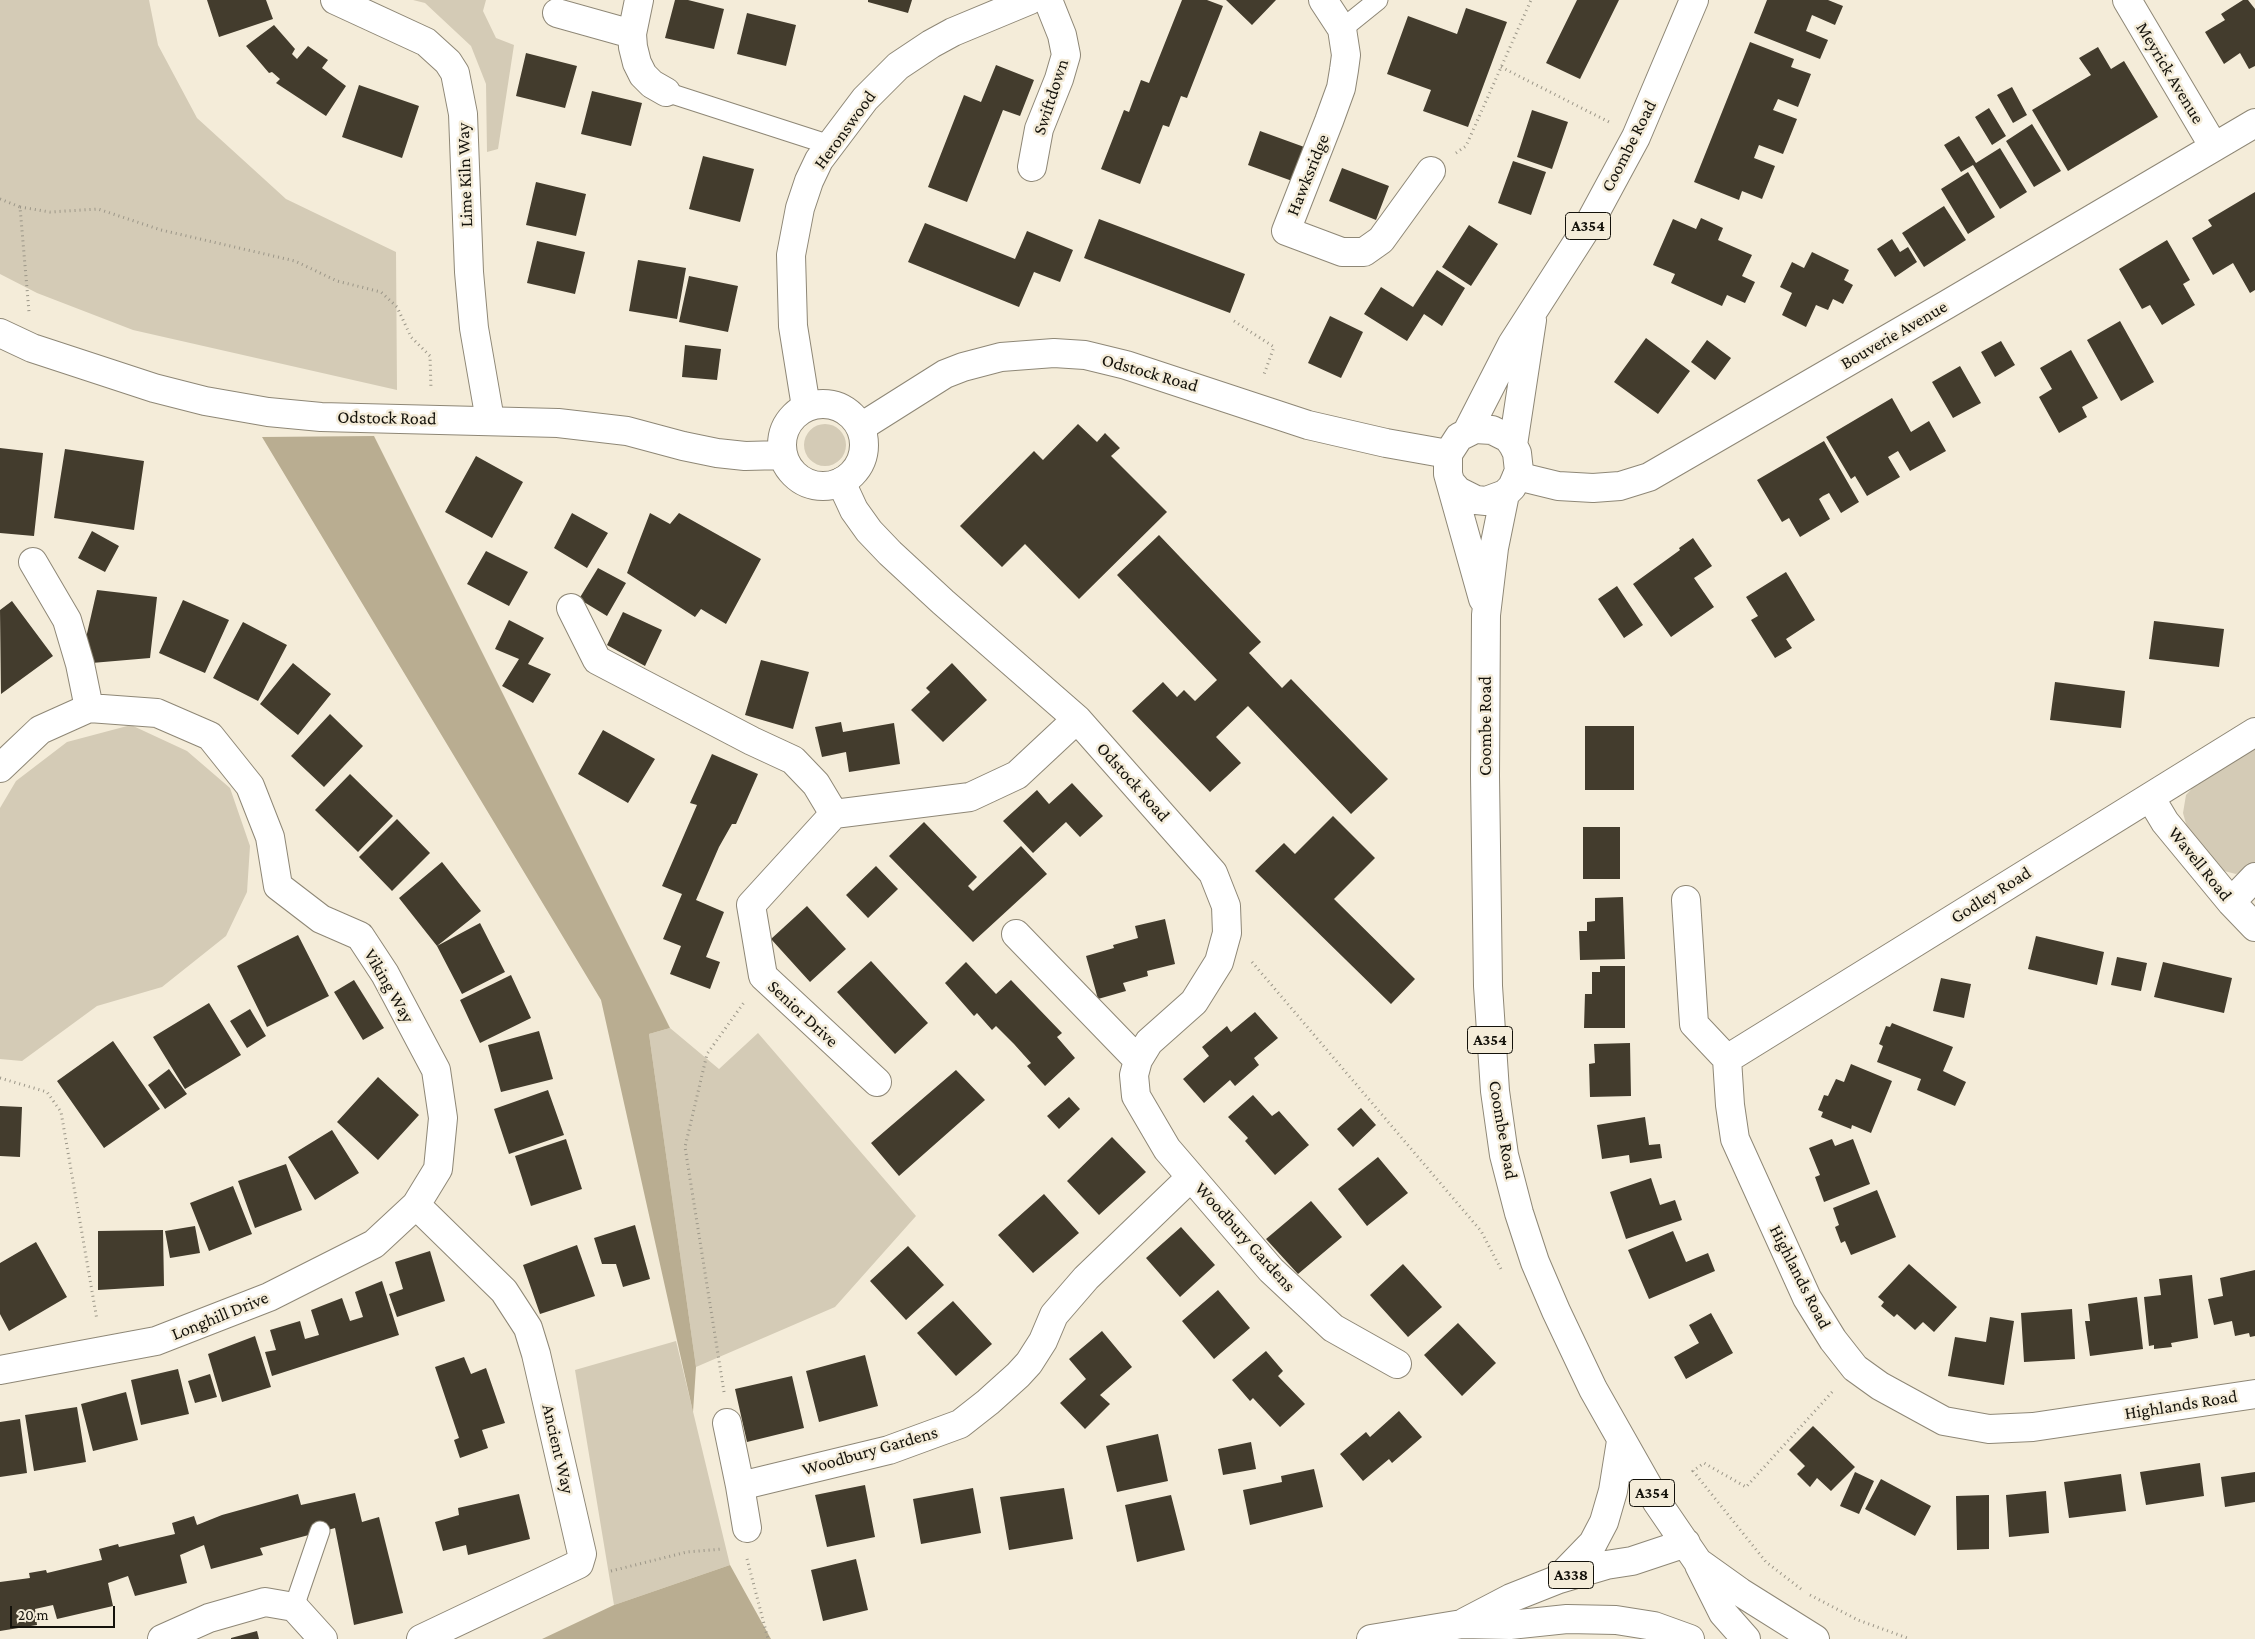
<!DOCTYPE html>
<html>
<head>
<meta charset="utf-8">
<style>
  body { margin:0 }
  #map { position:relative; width:2255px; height:1639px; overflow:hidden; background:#f4ecd9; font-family:"Crimson Pro",serif }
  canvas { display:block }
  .scale { position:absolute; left:10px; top:1606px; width:105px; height:22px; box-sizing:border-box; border:2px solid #14120b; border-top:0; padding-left:6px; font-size:15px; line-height:18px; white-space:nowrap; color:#14120b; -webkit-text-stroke:4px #f4ecd9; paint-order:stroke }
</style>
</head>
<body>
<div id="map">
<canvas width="2255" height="1639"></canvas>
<div class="scale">20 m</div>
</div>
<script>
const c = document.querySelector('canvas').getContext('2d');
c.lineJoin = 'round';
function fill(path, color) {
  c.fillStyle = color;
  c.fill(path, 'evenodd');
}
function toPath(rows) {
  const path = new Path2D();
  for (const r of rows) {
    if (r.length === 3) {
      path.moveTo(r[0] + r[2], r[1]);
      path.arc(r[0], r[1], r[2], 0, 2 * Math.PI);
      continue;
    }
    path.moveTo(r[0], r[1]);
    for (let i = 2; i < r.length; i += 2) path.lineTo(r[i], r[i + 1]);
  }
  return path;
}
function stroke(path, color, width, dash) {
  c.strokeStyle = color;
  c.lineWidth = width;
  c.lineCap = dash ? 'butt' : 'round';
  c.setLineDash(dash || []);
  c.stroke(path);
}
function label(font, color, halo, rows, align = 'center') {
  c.font = font + ' "Crimson Pro",serif';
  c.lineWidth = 5;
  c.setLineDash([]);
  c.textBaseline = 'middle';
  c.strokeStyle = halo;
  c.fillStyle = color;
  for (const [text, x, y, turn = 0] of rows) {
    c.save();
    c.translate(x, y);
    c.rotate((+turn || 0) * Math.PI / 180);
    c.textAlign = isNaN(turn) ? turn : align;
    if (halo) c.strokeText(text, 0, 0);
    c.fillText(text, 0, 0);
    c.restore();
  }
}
const green = toPath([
  [0,0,149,0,158,45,197,118,286,199,396,252,397,390,133,330,37,293,0,274],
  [413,0,486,0,483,11,496,38,514,45,498,149,487,152,486,84,471,46,425,3],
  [825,445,21],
  [131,725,187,751,230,788,250,846,247,892,226,936,162,987,97,1006,22,1061,0,1059,0,808,16,781,67,742],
  [2255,746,2255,863,2236,874,2224,871,2188,831,2183,813,2186,795,2196,784],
  [670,1028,719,1069,758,1033,916,1216,835,1307,696,1367,649,1034],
  [676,1341,730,1565,614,1605,575,1370]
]);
const forest = toPath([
  [374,436,670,1028,649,1034,696,1367,693,1412,601,1000,262,437],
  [730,1565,771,1639,542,1639,614,1605]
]);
const building = toPath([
  [207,0,266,0,273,19,219,37],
  [675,0,688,0,724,9,714,49,665,38],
  [868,0,912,0,908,13,868,2],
  [1182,0,1207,0,1223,6,1187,98,1181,96,1169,127,1163,125,1140,184,1101,169,1124,110,1129,112,1141,80,1149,83],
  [1226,0,1276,0,1252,25],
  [1577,0,1619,0,1580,79,1546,63],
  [1767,0,1828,0,1843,6,1835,25,1812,15,1806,31,1828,40,1820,59,1754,33],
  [2243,0,2248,0,2255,9,2255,66,2249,69,2240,53,2224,64,2205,32,2225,20,2221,14],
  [1466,8,1507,22,1468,127,1423,111,1431,90,1387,74,1408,16,1457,34],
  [747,13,796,25,786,66,737,54],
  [274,25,295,49,292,54,297,59,308,46,328,60,322,68,346,86,326,116,276,83,280,79,272,72,269,73,246,46],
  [1750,42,1794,59,1791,67,1811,74,1798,107,1778,99,1773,110,1797,119,1783,154,1759,145,1754,158,1775,166,1762,199,1742,191,1739,200,1694,182],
  [2098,47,2111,69,2124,61,2158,117,2068,171,2032,110,2091,75,2079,58],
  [526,53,577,66,565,108,516,96],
  [996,65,1034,80,1020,116,1003,110,967,202,928,187,964,95,981,102],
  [359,85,419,106,402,158,342,137],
  [2012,87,2027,115,2013,123,1997,95],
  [592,91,642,103,631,146,581,134],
  [1989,108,2006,136,1992,145,1975,117],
  [1532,110,1568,122,1552,169,1517,157],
  [2032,124,2061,171,2034,187,2006,141],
  [1260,131,1307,148,1295,182,1248,165],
  [1959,136,1976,163,2000,148,2027,192,2000,209,1973,165,1961,172,1944,145],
  [703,156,754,169,740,222,689,209],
  [1513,161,1546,172,1531,215,1498,203],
  [1342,168,1389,186,1376,220,1329,201],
  [1968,172,1995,217,1968,234,1941,189],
  [536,182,586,194,576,236,526,225],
  [2255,192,2255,290,2250,293,2233,263,2213,275,2192,238,2212,226,2208,220],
  [1944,206,1966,240,1924,267,1902,233],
  [1701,218,1723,228,1718,240,1752,255,1742,276,1755,282,1745,303,1727,295,1722,306,1671,283,1675,274,1653,265,1673,219,1696,229],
  [1099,219,1245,274,1230,313,1084,258],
  [925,223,1015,259,1027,231,1073,250,1060,282,1034,272,1019,307,908,262],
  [1469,225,1498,244,1471,286,1442,267],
  [1892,239,1900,252,1908,247,1917,262,1895,277,1877,249],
  [2167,240,2190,280,2183,284,2195,305,2162,325,2150,305,2142,309,2119,269],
  [537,241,585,252,575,294,527,283],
  [1812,252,1849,270,1844,280,1853,285,1843,304,1833,299,1828,310,1816,305,1806,327,1782,315,1792,293,1780,287,1792,262,1804,268],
  [638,260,686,268,677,319,629,311],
  [1437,270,1465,288,1442,326,1424,314,1407,341,1364,314,1381,287,1413,307],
  [689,276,738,286,728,332,679,322],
  [1330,316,1363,332,1341,378,1308,363],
  [2120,321,2154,382,2121,401,2087,340],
  [1646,338,1690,371,1658,414,1614,382],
  [1707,340,1731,358,1715,380,1691,362],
  [2001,341,2015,365,1995,377,1981,352],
  [685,345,721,349,717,380,682,377],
  [2071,350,2098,398,2082,407,2087,417,2059,433,2039,397,2052,389,2040,368],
  [1960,366,1981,403,1953,418,1932,382],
  [1892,398,1911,432,1929,421,1946,451,1910,471,1898,451,1888,457,1900,477,1867,496,1855,476,1851,479,1826,437],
  [1078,424,1097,442,1105,433,1120,448,1111,456,1167,512,1079,599,1025,544,1002,567,960,526,1034,451,1043,460],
  [1824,441,1859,502,1841,513,1829,493,1823,496,1819,499,1830,519,1800,537,1789,518,1782,522,1757,480],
  [0,448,43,453,34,536,0,533],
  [65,449,144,461,134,530,54,518],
  [476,456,523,482,492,538,445,512],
  [572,513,608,533,587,568,554,548],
  [650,513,670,524,679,513,761,559,726,624,701,609,695,617,627,573],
  [92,531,119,546,105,572,78,558],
  [1159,535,1261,642,1249,653,1282,688,1291,679,1388,779,1351,814,1248,706,1216,737,1241,763,1210,792,1132,711,1163,682,1177,697,1184,690,1195,701,1217,680,1117,575],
  [1693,538,1712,566,1694,578,1714,607,1671,637,1633,584,1680,550,1679,548],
  [486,551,528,572,509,606,467,584],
  [598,568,626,583,607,616,579,599],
  [1786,572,1815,620,1786,639,1792,648,1775,658,1751,620,1758,616,1746,597],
  [1617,586,1643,625,1624,638,1598,599],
  [97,590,157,597,150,658,80,664],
  [183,600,229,620,205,673,159,653],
  [12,601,53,656,1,694,0,610],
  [623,612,662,630,645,666,607,645],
  [509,620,544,638,528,664,551,674,533,703,502,686,519,659,495,649],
  [2154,621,2224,629,2219,667,2149,659],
  [243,622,287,645,258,701,213,678],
  [761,660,809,672,793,729,745,715],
  [293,663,331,694,298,735,260,704],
  [952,663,987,700,943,742,911,710,930,692,926,688],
  [2055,682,2125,691,2121,728,2050,720],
  [330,714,363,746,324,787,291,756],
  [841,722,843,732,894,723,900,764,849,772,846,752,822,757,815,727],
  [1585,726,1634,726,1634,790,1585,790],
  [603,730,655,759,628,803,578,774],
  [712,754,758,774,736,824,732,824,719,847,696,900,724,912,706,957,720,962,710,989,670,974,681,946,663,939,682,894,662,886,697,805,690,803],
  [350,774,393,816,358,852,315,810],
  [1072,783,1103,816,1080,837,1066,822,1033,853,1003,821,1037,790,1049,804],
  [1333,816,1375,858,1334,899,1415,979,1391,1004,1255,871,1284,843,1295,854],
  [397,819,430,853,392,891,359,857],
  [924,822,977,877,968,886,973,891,1021,846,1047,874,973,942,889,856],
  [1583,827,1620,827,1620,879,1583,879],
  [442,862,481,911,437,946,399,898],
  [876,866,898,889,868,918,846,895],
  [1623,897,1625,959,1580,960,1579,931,1587,931,1587,922,1595,921,1595,898],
  [807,906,846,949,810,982,771,939],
  [1165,919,1175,964,1147,971,1148,976,1123,983,1126,991,1098,999,1086,956,1114,948,1113,945,1138,938,1135,926],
  [480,923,505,972,462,994,437,946],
  [298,935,329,996,267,1027,237,966],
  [2036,936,2104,952,2097,985,2028,969],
  [2117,957,2147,963,2141,991,2111,985],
  [871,961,928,1023,895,1054,837,992],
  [966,962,996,994,1011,980,1062,1033,1057,1037,1075,1058,1045,1086,1027,1066,1031,1063,1014,1044,996,1026,992,1030,977,1013,974,1016,945,983],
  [2163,962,2232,978,2224,1013,2154,997],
  [1600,966,1625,966,1625,1028,1584,1028,1585,994,1592,994,1592,972,1600,972],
  [511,975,531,1018,480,1043,460,1000],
  [1941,978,1971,984,1964,1018,1933,1011],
  [354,980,384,1028,363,1040,334,992],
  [209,1003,241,1055,185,1089,153,1037],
  [250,1009,266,1036,247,1048,230,1021],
  [1255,1012,1278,1038,1254,1058,1259,1065,1235,1086,1230,1080,1204,1103,1183,1079,1209,1056,1202,1047,1227,1026,1231,1032],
  [1892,1023,1953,1047,1943,1071,1966,1082,1955,1106,1917,1090,1921,1079,1877,1062,1883,1046,1879,1044,1886,1026,1890,1027],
  [539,1031,553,1079,501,1092,488,1045],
  [113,1041,160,1109,104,1148,57,1081],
  [1630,1043,1631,1096,1590,1097,1589,1064,1595,1063,1594,1044],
  [1851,1064,1892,1081,1871,1133,1852,1125,1851,1129,1821,1117,1823,1112,1818,1110,1824,1095,1828,1096,1836,1079,1844,1082],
  [169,1069,187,1094,165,1109,148,1085],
  [956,1070,985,1100,899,1176,871,1143],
  [378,1077,419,1115,378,1160,337,1122],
  [548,1090,564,1135,509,1154,494,1109],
  [1253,1095,1272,1116,1279,1111,1309,1145,1275,1175,1245,1141,1248,1138,1228,1117],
  [1069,1097,1080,1109,1059,1129,1047,1116],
  [0,1106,22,1107,20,1157,0,1156],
  [1361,1108,1376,1125,1353,1147,1337,1129],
  [1645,1117,1649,1145,1660,1144,1662,1158,1630,1163,1629,1155,1602,1159,1597,1125],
  [332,1130,359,1173,315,1200,288,1157],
  [1112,1137,1146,1172,1099,1215,1067,1181],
  [566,1139,582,1189,531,1206,515,1156],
  [1832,1139,1835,1146,1853,1139,1870,1184,1824,1202,1815,1177,1820,1175,1809,1148],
  [1378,1157,1408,1193,1367,1226,1338,1189],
  [286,1164,302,1210,255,1228,238,1181],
  [1651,1178,1660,1205,1675,1200,1682,1220,1626,1239,1610,1192],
  [233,1186,252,1234,209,1251,190,1203],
  [1877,1190,1896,1237,1851,1255,1845,1241,1841,1243,1835,1227,1839,1225,1833,1208],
  [1044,1194,1079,1233,1033,1273,998,1235],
  [1311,1201,1342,1237,1298,1274,1266,1239],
  [635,1225,650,1279,623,1287,616,1264,602,1264,594,1238],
  [195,1226,200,1253,170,1258,165,1231],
  [1181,1227,1215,1265,1180,1297,1146,1258],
  [163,1230,164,1286,98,1290,98,1231],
  [1673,1231,1686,1262,1708,1253,1715,1271,1649,1299,1628,1250],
  [36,1242,67,1297,9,1331,0,1314,0,1263],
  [577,1245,595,1296,540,1314,523,1265],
  [908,1246,944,1285,906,1320,870,1281],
  [430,1251,445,1301,397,1317,389,1294,403,1289,395,1262],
  [1403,1264,1442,1307,1408,1337,1370,1295],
  [1909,1264,1957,1307,1934,1332,1923,1322,1915,1330,1897,1314,1894,1317,1881,1306,1884,1302,1878,1297],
  [2255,1270,2255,1336,2250,1337,2249,1333,2235,1336,2232,1321,2214,1325,2208,1299,2223,1296,2220,1278],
  [2192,1275,2198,1338,2171,1343,2172,1347,2154,1349,2154,1345,2149,1346,2144,1297,2161,1295,2159,1279],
  [382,1281,399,1335,272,1376,265,1352,276,1350,270,1330,300,1321,305,1339,319,1335,311,1310,342,1298,350,1321,363,1317,355,1292],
  [1218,1290,1250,1328,1214,1359,1182,1321],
  [2137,1297,2143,1349,2090,1356,2085,1321,2090,1321,2088,1304],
  [953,1301,992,1344,956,1376,917,1333],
  [2072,1309,2075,1359,2024,1362,2021,1313],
  [1711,1313,1733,1353,1686,1379,1674,1357,1699,1343,1689,1325],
  [1990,1317,2014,1321,2004,1385,1948,1376,1955,1337,1986,1342],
  [1458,1323,1496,1363,1462,1396,1424,1355],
  [1102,1331,1132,1367,1100,1395,1110,1404,1085,1429,1060,1403,1086,1379,1069,1359],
  [255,1336,271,1387,222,1402,208,1354],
  [1266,1351,1283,1371,1278,1376,1305,1404,1280,1427,1253,1398,1250,1401,1232,1380],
  [865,1355,878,1406,819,1422,806,1371],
  [464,1357,471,1374,486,1368,505,1423,482,1430,488,1448,460,1458,454,1440,459,1438,435,1367],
  [178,1369,189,1414,141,1425,131,1380],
  [210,1374,217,1397,195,1403,188,1381],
  [792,1376,804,1428,747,1442,735,1389],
  [126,1392,138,1440,93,1451,81,1404],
  [77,1407,86,1462,34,1471,25,1415],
  [1399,1411,1422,1437,1392,1463,1389,1459,1363,1481,1340,1454,1366,1432,1370,1437],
  [20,1419,27,1473,0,1477,0,1422],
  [1813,1426,1855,1467,1831,1491,1817,1478,1810,1487,1797,1474,1805,1466,1789,1450],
  [1158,1434,1168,1481,1117,1492,1106,1446],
  [1251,1442,1256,1469,1223,1475,1218,1449],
  [2200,1463,2204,1496,2146,1505,2140,1472],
  [1314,1469,1323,1507,1250,1525,1243,1490,1282,1482,1281,1476],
  [1855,1472,1874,1481,1859,1514,1840,1506],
  [2255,1472,2255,1502,2225,1507,2221,1477],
  [2121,1474,2126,1511,2069,1518,2064,1482],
  [1881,1479,1931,1506,1915,1536,1865,1509],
  [865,1485,875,1537,827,1547,815,1495],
  [973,1488,981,1533,921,1544,913,1499],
  [1064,1488,1073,1539,1009,1550,1000,1497],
  [2046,1491,2049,1533,2009,1537,2006,1495],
  [355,1493,362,1522,379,1517,403,1613,354,1625,335,1528,260,1548,263,1555,211,1569,204,1545,180,1555,187,1583,135,1596,128,1576,108,1583,113,1606,57,1619,53,1605,35,1609,37,1625,0,1631,0,1582,30,1578,29,1573,46,1570,47,1573,102,1560,99,1549,118,1544,119,1547,175,1534,172,1523,194,1516,197,1525,222,1515,298,1494,301,1505],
  [519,1494,530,1539,468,1555,466,1545,443,1551,435,1522,459,1515,458,1508],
  [1171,1495,1185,1550,1137,1562,1125,1505],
  [1989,1495,1989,1549,1957,1550,1956,1496],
  [856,1559,868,1610,823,1621,811,1570],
  [257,1631,259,1639,231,1639,231,1638]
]);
const path = toPath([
  [1501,67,1609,122],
  [1456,153,1466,146,1531,0],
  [0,199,20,207,29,312],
  [20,207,50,212,98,209,161,230,295,261,337,281,381,292,397,307,411,337,430,356,431,389],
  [1234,321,1274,347,1263,377],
  [1252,962,1481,1231,1502,1271],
  [0,1078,47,1092,61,1112,97,1320],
  [724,1392,685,1147,707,1054,745,1001],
  [747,1559,768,1639],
  [611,1571,687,1552,722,1549],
  [1801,1589,1766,1562,1693,1471,1704,1463,1746,1487,1834,1390],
  [1810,1595,1858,1620,1910,1639]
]);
const service = toPath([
  [1342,29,1378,0],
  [666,92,830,145],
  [294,1607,320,1531]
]);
const minor = toPath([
  [335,0,426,42,448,62,455,73,463,114,469,272,474,328,490,420],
  [639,0,632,34,633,47,637,63,643,75,652,84,666,92],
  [1323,0,1342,29,1346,55,1344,70,1341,88,1329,121,1286,231,1342,252,1364,252,1381,240,1431,171],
  [2127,0,2214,147],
  [557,13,632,34],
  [1032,167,1039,129,1059,79,1066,55,1062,35,1048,0],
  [806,407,793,326,791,255,800,208,809,181,819,160,865,99,898,66,931,44,953,32,1030,0],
  [1517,476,1558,486,1593,488,1620,486,1649,477,1946,305,2255,123],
  [841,482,854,510,869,531,890,553,943,602,1077,719,1213,873,1226,906,1227,933,1219,962,1194,1002,1149,1042,1138,1060,1134,1075,1136,1096,1167,1149,1271,1270,1333,1328,1397,1364],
  [33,562,67,620,80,664,89,708],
  [571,608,597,660,752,741,793,760,816,784,834,814],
  [0,768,40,730,89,708,157,713,210,736,250,786,270,837,278,886,321,919,360,936,385,974,436,1070,443,1118,438,1169,416,1205,374,1244,269,1297,156,1341,0,1370],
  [2150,797,2165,822,2231,902,2255,927],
  [1686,900,1694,1024,1727,1059,1730,1105,1735,1139,1807,1298,1833,1340,1855,1368,1880,1386,1944,1421,1989,1429,2033,1427,2255,1394],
  [2231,902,2255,877],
  [1016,934,1138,1060],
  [1727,1059,2255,732],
  [877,1082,763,976,751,905,834,814,970,797,1017,775,1077,719],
  [416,1205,504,1291,528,1328,536,1354,582,1554,579,1564,421,1639],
  [727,1423,740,1486,889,1450,960,1424,988,1402,1018,1375,1029,1363,1043,1341,1054,1315,1086,1278,1191,1177],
  [740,1486,747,1528],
  [162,1639,209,1618,265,1602,294,1607,323,1639]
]);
const tertiary = toPath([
  [0,333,32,348,154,388,205,401,268,412,321,417,558,423,627,431,683,446,717,453,745,456,783,455],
  [823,445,41],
  [861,427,945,374,963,367,1001,357,1054,353,1085,355,1126,365,1308,425,1386,443,1448,454]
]);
const trunk = toPath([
  [1467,432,1512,344,1589,224,1636,137,1694,0],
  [1513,445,1532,320],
  [1451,483,1458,491,1476,500,1486,501,1505,494,1512,487,1519,471,1517,453,1513,445,1508,438,1492,430,1475,429,1459,437,1448,454,1448,474,1483,599],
  [1505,494,1494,548,1486,615,1485,776,1488,986,1495,1091,1504,1155,1519,1213,1535,1262,1556,1311,1593,1389,1657,1502,1698,1562,1740,1592,1815,1639],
  [1699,1565,1723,1613,1746,1639],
  [1560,1577,1593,1543,1604,1522,1613,1491,1621,1441],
  [1465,1622,1511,1598,1559,1579,1606,1565,1632,1561,1686,1543],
  [1371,1639,1462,1624,1510,1625,1567,1619,1616,1620,1654,1626,1690,1639]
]);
const shields = [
  [1588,226,45],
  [1490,1040,45],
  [1652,1493,45],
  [1571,1575,45]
];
const shieldNames = [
  ["A354",1588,226],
  ["A354",1490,1040],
  ["A354",1652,1493],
  ["A338",1571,1575]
];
const streetNames = [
  ["Meyrick Avenue",2170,73,59],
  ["Swiftdown",1051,97,-72],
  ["Heronswood",845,130,-54],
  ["Coombe Road",1629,146,-63],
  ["Lime Kiln Way",465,175,-92],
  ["Hawksridge",1308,175,-68],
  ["Bouverie Avenue",1894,335,-30],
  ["Odstock Road",1150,373,16],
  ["Odstock Road",387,418,1],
  ["Coombe Road",1485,726,-90],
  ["Odstock Road",1133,782,48],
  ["Wavell Road",2200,864,51],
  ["Godley Road",1991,895,-32],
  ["Viking Way",389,986,60],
  ["Senior Drive",803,1014,43],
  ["Coombe Road",1503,1130,80],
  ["Woodbury Gardens",1245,1237,48],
  ["Highlands Road",1800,1277,63],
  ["Longhill Drive",220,1316,-22],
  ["Highlands Road",2181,1405,-9],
  ["Ancient Way",558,1449,77],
  ["Woodbury Gardens",870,1451,-16]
];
fill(green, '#d4cbb6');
fill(forest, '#b9ad91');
fill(building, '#433c2d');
stroke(service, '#8e8776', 21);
stroke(minor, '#8e8776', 30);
stroke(tertiary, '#8e8776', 30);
stroke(trunk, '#8e8776', 30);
stroke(path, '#9b9688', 3, [1, 4]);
stroke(service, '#fff', 19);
stroke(minor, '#fff', 28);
stroke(tertiary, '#fff', 28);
stroke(trunk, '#fff', 28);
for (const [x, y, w] of shields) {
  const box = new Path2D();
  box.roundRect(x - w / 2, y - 13.5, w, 27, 4);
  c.fillStyle = '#f4ecd9';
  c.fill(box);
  stroke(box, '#14120b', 1);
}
label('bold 16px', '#14120b', null, shieldNames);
label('18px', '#14120b', '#f4ecd9', streetNames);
</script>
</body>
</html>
